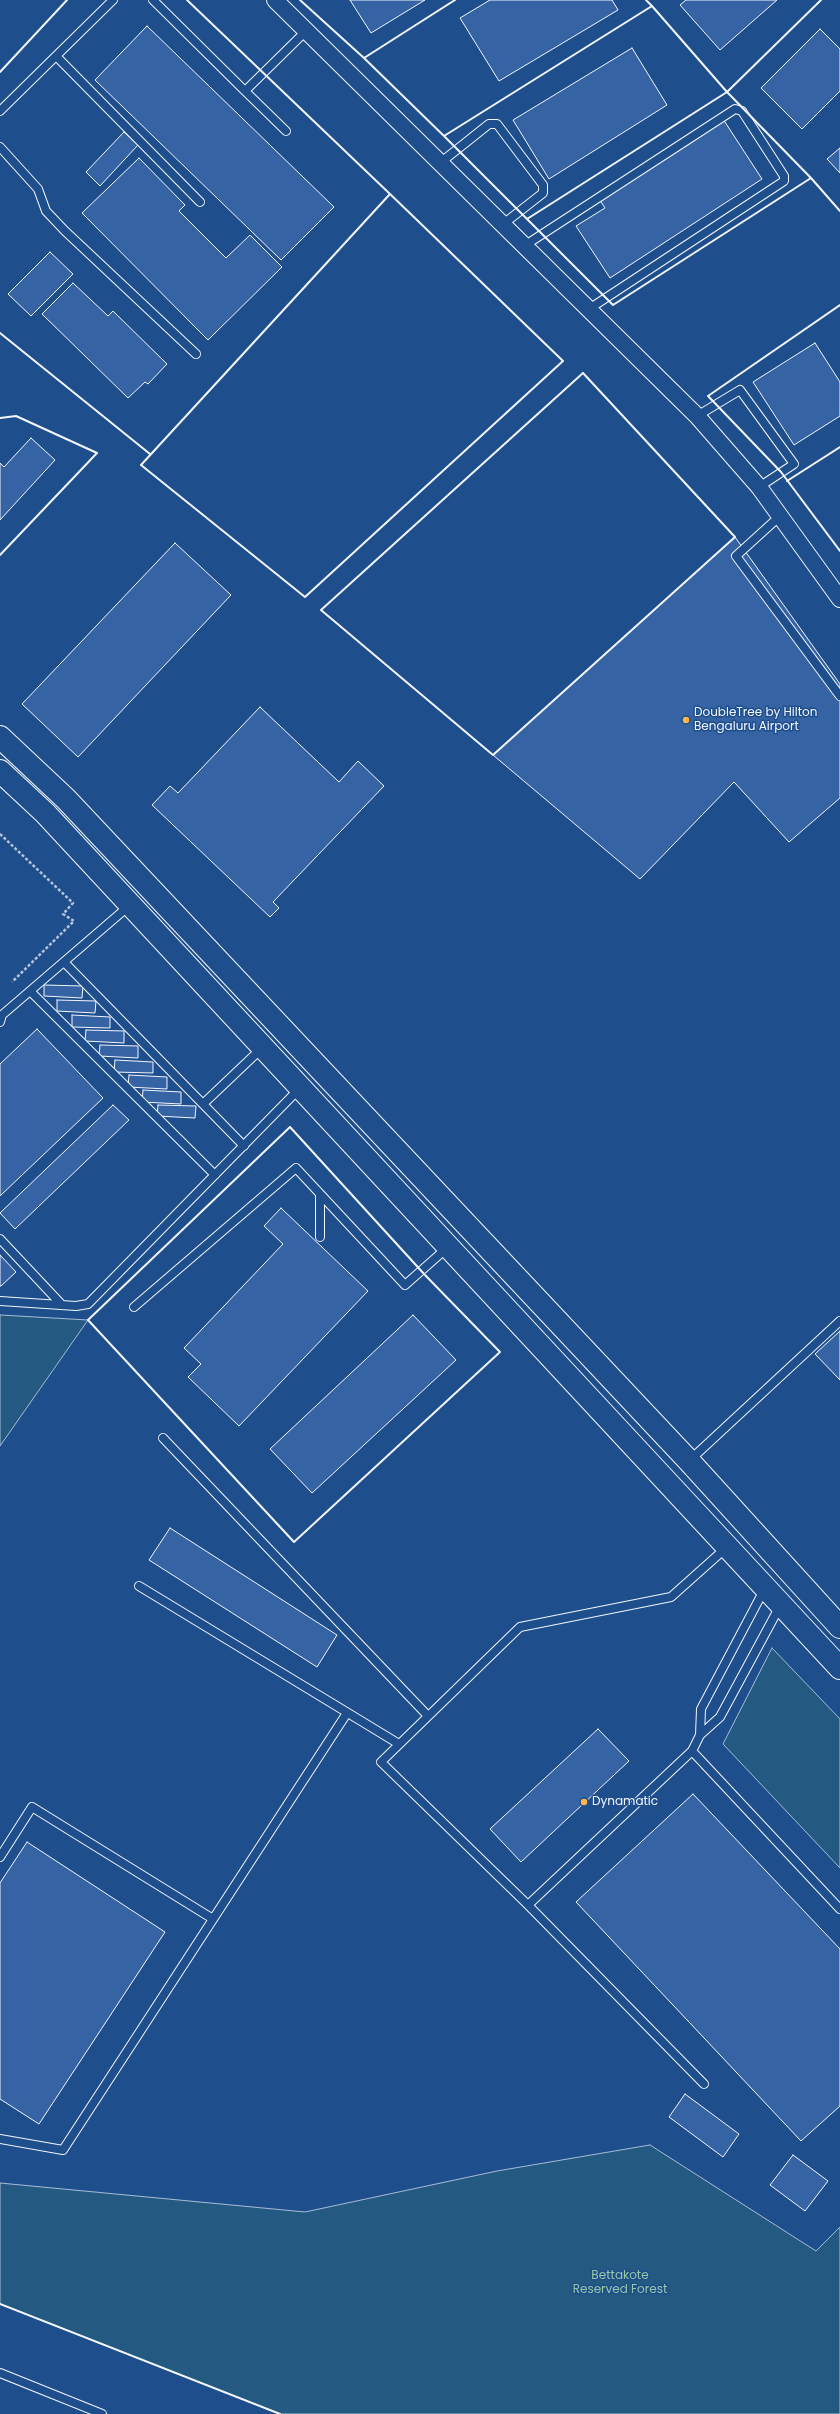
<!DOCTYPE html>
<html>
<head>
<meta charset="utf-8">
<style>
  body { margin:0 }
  canvas { display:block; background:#1f4e8c }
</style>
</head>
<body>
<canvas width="840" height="2414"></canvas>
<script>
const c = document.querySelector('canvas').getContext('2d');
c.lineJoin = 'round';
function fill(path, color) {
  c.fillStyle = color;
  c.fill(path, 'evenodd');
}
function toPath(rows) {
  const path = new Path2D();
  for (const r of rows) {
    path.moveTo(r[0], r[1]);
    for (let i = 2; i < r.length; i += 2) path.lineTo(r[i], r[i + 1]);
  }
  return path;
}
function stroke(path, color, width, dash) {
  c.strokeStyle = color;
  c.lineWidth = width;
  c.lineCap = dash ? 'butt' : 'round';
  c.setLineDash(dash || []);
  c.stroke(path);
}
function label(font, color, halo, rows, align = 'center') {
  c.font = font + ' Poppins,sans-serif';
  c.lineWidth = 3;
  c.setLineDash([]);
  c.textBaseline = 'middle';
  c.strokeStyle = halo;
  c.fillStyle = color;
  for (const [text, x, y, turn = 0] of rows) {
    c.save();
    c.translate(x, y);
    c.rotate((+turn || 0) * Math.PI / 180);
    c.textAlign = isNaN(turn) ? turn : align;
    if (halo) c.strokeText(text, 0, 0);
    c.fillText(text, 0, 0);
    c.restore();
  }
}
const green = toPath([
  [0,1315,88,1320,0,1446,0,1315],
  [772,1648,840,1719,840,1868,723,1744,772,1648],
  [650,2145,816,2251,840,2227,840,2414,280,2414,0,2304,0,2183,305,2212,497,2171,650,2145]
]);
const building = toPath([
  [350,0,425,0,371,33,350,0],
  [490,0,612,0,618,10,499,81,460,18,490,0],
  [686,0,777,0,720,50,680,5,686,0],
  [147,26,334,207,281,260,95,80,147,26],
  [820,29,840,49,840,91,802,129,761,88,820,29],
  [632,48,667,105,549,179,513,120,632,48],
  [723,119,762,179,610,278,576,226,605,208,599,199,723,119],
  [124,132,138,145,100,186,86,172,124,132],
  [840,148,840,173,827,159,840,148],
  [139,158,185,205,179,211,226,258,250,235,282,267,208,340,82,213,139,158],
  [50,252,73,274,31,316,8,294,50,252],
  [73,283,108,316,113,311,167,364,148,384,145,382,128,398,42,314,73,283],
  [815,343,840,382,840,416,794,445,753,382,815,343],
  [31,438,55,460,0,520,0,463,4,467,31,438],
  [735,537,840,684,840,798,789,842,734,782,640,879,493,755,735,537],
  [175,543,231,595,78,757,22,704,175,543],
  [260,707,339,782,358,761,384,786,273,902,279,908,270,917,152,805,170,786,178,793,260,707],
  [44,985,83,986,82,998,44,996,44,985],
  [57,1000,96,1001,95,1013,57,1011,57,1000],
  [72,1015,110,1017,110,1028,72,1027,72,1015],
  [37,1029,103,1098,0,1196,0,1064,37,1029],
  [86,1030,124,1031,124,1043,85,1041,86,1030],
  [100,1045,138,1046,138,1058,99,1056,100,1045],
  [115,1060,153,1062,153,1073,114,1072,115,1060],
  [129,1075,167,1077,167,1089,128,1087,129,1075],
  [143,1090,181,1092,181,1104,142,1102,143,1090],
  [113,1105,129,1120,15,1229,0,1213,113,1105],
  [158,1105,196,1106,195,1118,157,1116,158,1105],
  [281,1208,368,1291,239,1426,188,1377,201,1364,184,1348,283,1244,264,1226,281,1208],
  [0,1255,16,1272,1,1286,0,1286,0,1255],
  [413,1315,456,1360,312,1493,270,1449,413,1315],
  [840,1331,840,1380,815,1354,840,1331],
  [170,1528,337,1635,317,1667,149,1560,170,1528],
  [598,1729,629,1761,521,1862,490,1829,598,1729],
  [693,1794,840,1949,840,2106,801,2141,576,1902,693,1794],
  [27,1842,165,1932,39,2124,0,2099,0,1883,27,1842],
  [685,2094,739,2134,723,2157,669,2117,685,2094],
  [793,2155,828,2181,805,2211,770,2185,793,2155]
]);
const path = toPath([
  [0,834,73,903,63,914,74,921,12,982]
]);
const lane = toPath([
  [153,0,245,91,306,31],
  [57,57,200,202],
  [245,91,286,131],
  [0,111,113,0],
  [0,147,38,189,46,211,65,231,196,354],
  [440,163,489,124,497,124,543,185,543,193,502,225],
  [524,246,735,109,742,111,784,176,784,181,589,309],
  [697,416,740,390,794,464,759,487],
  [780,516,736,556,840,696],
  [64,962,244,1146],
  [30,991,215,1175],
  [0,1022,2,1015,130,905],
  [203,1104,262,1048],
  [320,1194,320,1237],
  [0,1239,62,1305],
  [0,1301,76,1306,88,1304,300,1088],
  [134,1307,296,1168,405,1285,448,1247],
  [163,1438,428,1716],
  [689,1461,840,1321],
  [139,1586,399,1744],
  [700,1735,720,1717,780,1606],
  [692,1751,840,1909],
  [0,1857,32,1807,213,1919],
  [528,1905,381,1762,520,1627,671,1597,727,1547],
  [704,2084,528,1905,692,1751,700,1735,701,1709,764,1590],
  [0,2139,63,2150,347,1713],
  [0,2373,102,2414]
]);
const street = toPath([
  [275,0,697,416,759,487,840,599]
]);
const secondary = toPath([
  [0,737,66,799,689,1461,840,1627],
  [0,771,45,813,840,1668]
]);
const wall = toPath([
  [187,0,390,194],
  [300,0,364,58,444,136,652,6,646,0],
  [652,6,727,92,821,0],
  [364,58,455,0],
  [0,72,67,0],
  [727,92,811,178,613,305,527,219,727,92],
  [444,136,527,219],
  [811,178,840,211],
  [390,194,563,361,305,597,141,465,390,194],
  [840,305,708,396,781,472,840,551],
  [0,333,150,454],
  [583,373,735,537,493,755,321,610,583,373],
  [0,418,16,416,97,453,0,555],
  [787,481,840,447],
  [290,1127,425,1275,500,1352,294,1542,88,1320,290,1127],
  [0,2304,280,2414]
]);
const markers = [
  [686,720,4,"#ffb74d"],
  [584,1802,4,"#ffb74d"]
];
const poiNames = [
  ["DoubleTree by Hilton",694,713],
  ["Bengaluru Airport",694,727],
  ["Dynamatic",592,1802]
];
const parkNames = [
  ["Bettakote",620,2276],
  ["Reserved Forest",620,2290]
];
fill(green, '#245a82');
stroke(green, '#a8bbd7', 1);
fill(building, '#3563a3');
stroke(building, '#f2f6ff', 1);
stroke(lane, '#f2f6ff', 10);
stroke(street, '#f2f6ff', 18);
stroke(secondary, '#f2f6ff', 24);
stroke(path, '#b3c4dc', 2.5, [3, 2]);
stroke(lane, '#1f4e8c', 8);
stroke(street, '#1f4e8c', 16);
stroke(secondary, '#1f4e8c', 22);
stroke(wall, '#f2f6ff', 2);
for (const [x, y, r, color] of markers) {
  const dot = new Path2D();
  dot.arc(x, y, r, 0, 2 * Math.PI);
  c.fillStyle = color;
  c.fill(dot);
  stroke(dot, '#1f4e8c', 1.5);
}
label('12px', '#f2f6ff', '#1f4e8c', poiNames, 'left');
label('12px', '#97c8a6', '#1f4e8c', parkNames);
</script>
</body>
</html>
